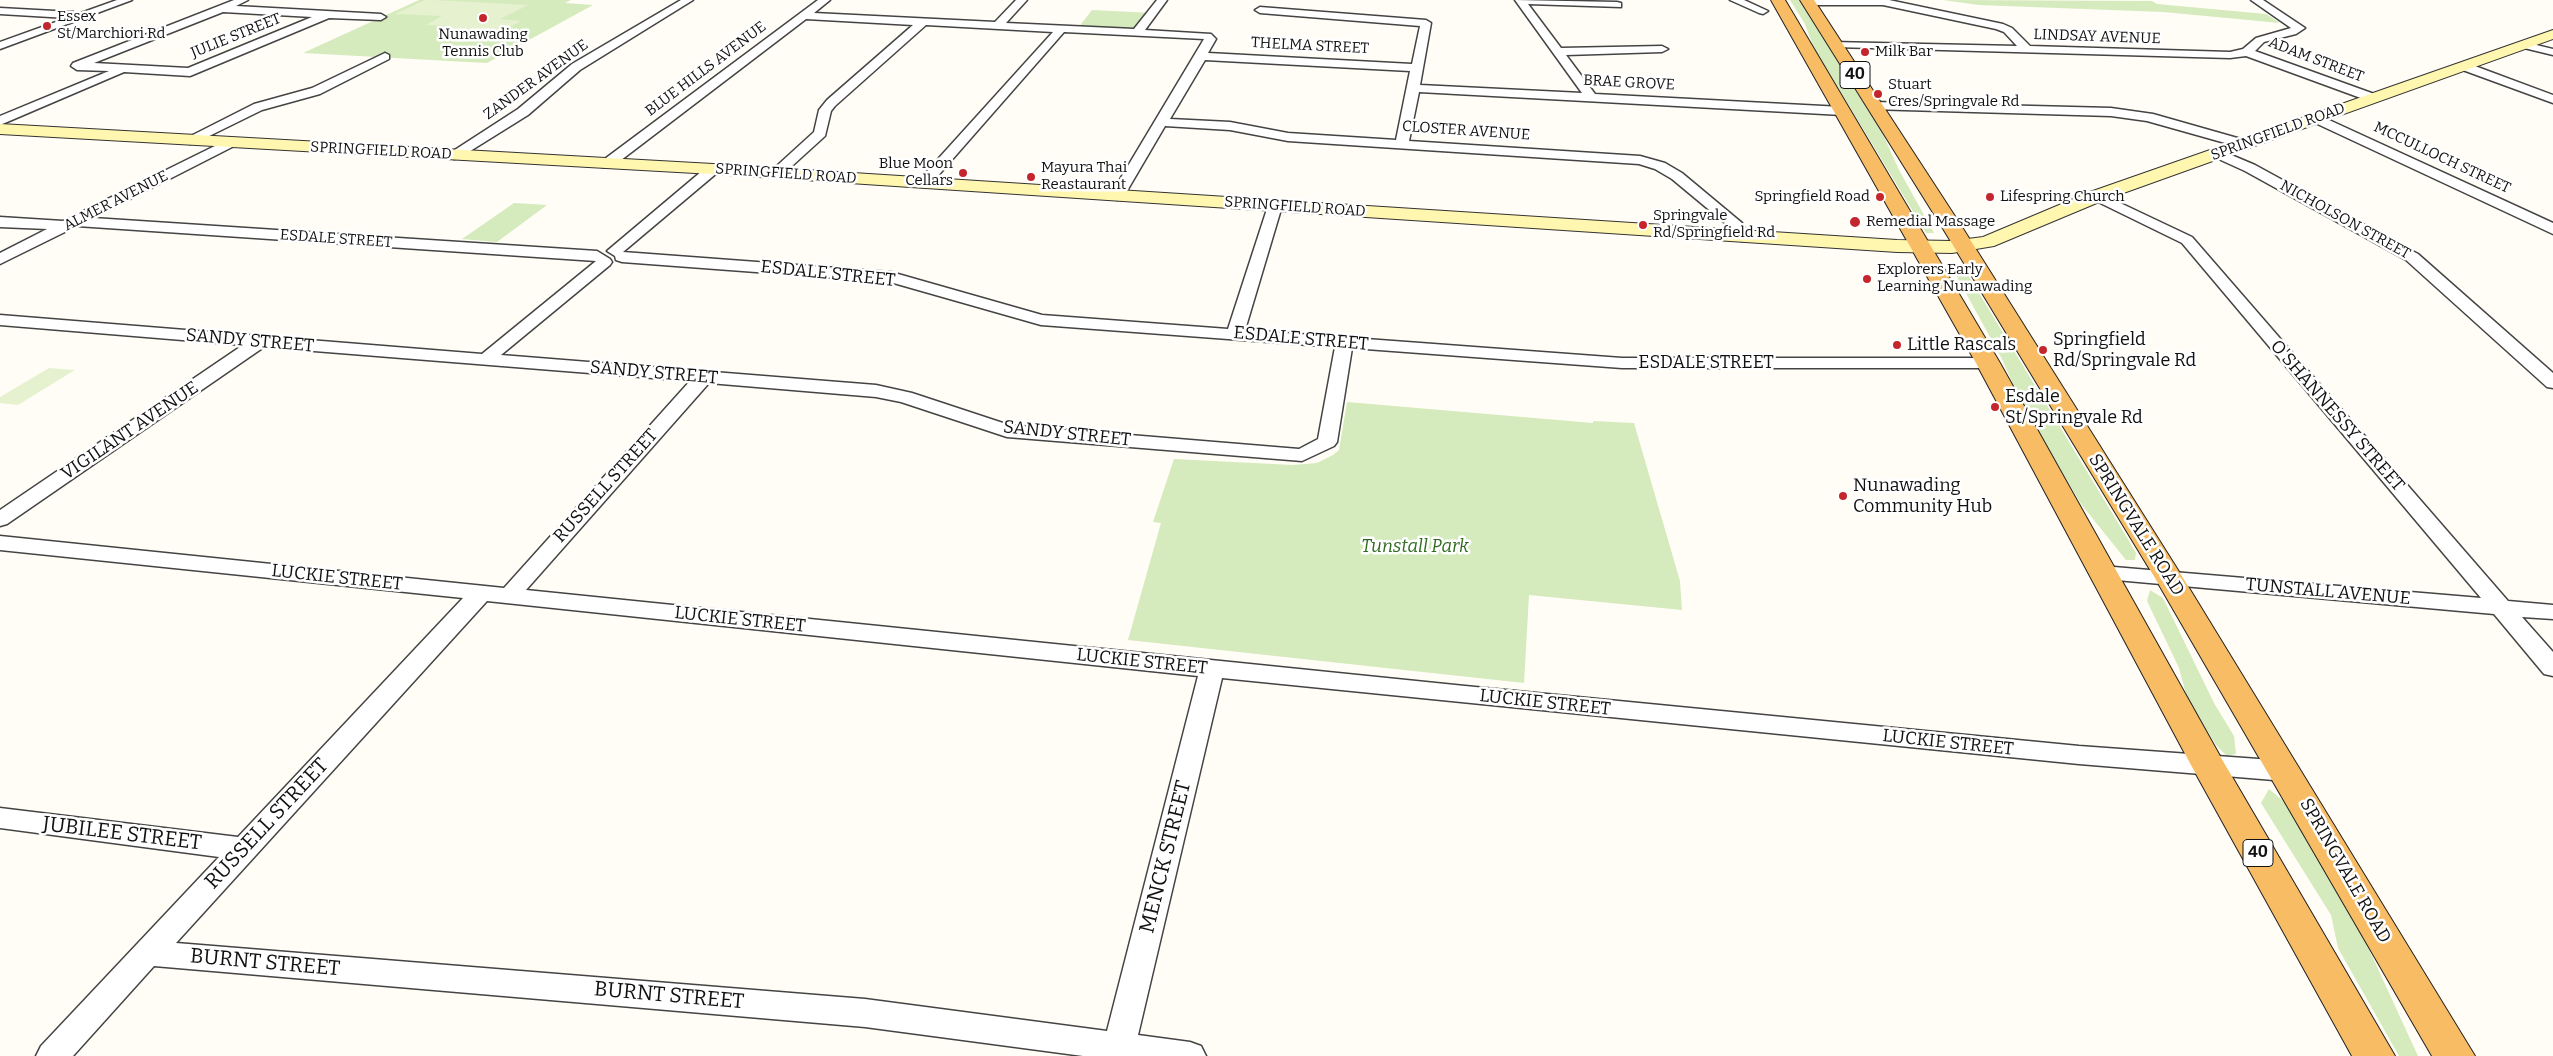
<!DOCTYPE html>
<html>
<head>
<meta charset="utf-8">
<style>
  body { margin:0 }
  canvas { display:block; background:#fffdf5 }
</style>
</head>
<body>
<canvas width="2553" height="1056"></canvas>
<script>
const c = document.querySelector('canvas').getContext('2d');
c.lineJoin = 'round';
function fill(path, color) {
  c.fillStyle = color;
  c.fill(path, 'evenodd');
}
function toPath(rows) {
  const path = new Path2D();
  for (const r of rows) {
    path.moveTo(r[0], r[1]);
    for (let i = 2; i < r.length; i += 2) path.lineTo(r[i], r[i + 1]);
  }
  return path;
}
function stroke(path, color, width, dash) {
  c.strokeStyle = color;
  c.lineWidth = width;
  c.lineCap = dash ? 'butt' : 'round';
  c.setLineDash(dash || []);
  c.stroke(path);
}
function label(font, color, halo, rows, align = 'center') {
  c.font = font + ' Bitter,serif';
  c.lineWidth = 5;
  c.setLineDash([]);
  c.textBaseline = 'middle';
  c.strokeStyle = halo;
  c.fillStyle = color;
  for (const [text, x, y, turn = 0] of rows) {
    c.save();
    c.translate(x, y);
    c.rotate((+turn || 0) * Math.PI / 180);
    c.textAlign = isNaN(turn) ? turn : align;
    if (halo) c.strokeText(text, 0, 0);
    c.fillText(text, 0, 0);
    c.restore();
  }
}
const green = toPath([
  [419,0,571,0,565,3,593,5,487,63,303,53],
  [1790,0,1799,0,1882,132,1898,168,1934,233,1926,233,1813,46,1805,24],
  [1943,0,2152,1,2157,4,2266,14,2280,23,2163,12,1979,5],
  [1092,10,1152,13,1138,31,1078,28],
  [514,203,547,205,497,242,462,239],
  [1950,264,1962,265,2129,541,2136,553,2135,560,2126,560,2081,504,2021,402,2002,359],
  [1347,402,1593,423,1593,421,1634,423,1680,581,1682,610,1529,595,1524,683,1128,640,1161,523,1153,522,1174,459,1293,465,1317,463,1333,455,1339,450],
  [2150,590,2163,598,2214,703,2234,736,2236,754,2227,756,2216,745,2187,698,2179,668,2147,601],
  [2269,789,2288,805,2361,932,2418,1056,2399,1056,2338,948,2331,915,2261,803]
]);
const pitch = toPath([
  [425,0,432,0,528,5,500,19,521,21,491,37,446,35,451,32,443,31,452,26,426,25,442,16,395,14],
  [49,368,75,370,18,405,0,403,0,397]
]);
const minor = toPath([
  [117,0,132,0,0,49,0,42,67,18,0,14,0,8,73,12,78,14,117,0],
  [234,0,248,0,236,6,381,14,386,17,381,20,329,18,190,76,124,72,0,125,0,116,109,71,77,70,71,66,73,63,234,0],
  [223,12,312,17,188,68,94,63,223,12],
  [681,0,693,0,580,70,528,115,459,158,454,159,447,155,518,109,572,64,681,0],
  [818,0,830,0,814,13,995,22,1016,0,1027,0,1006,23,1134,29,1157,0,1167,0,1145,30,1211,34,1216,39,1208,53,1412,64,1420,26,1260,13,1255,10,1260,7,1426,20,1431,23,1420,85,1582,93,1515,0,1617,2,1621,3,1621,7,1528,4,1561,48,1662,46,1668,49,1662,52,1566,55,1595,94,1842,107,1848,111,1842,115,1419,92,1409,141,1640,156,1665,163,1682,173,1742,223,1750,236,1742,241,1737,239,1731,228,1672,179,1655,169,1639,164,1288,141,1230,130,1165,126,1124,196,1117,200,1110,196,1204,39,1064,32,929,186,924,187,917,183,919,180,1053,32,926,25,835,106,831,111,825,136,781,176,776,177,769,173,814,132,819,110,827,100,913,25,806,19,612,167,602,167,600,164,602,161,818,0],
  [1205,60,1410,71,1396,140,1288,133,1230,122,1170,119,1205,60],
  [1730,0,1744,0,1768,11,1763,14,1759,13,1730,0],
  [1804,0,1889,0,2003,24,2012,28,2030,46,2230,52,2243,49,2256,38,2291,28,2251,0,2263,0,2305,28,2296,34,2264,42,2255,51,2377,95,2379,98,2373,102,2369,101,2246,56,2230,58,1835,47,1831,46,1831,42,2017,46,2004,32,1996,29,1883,5,1808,5,1804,4,1804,0],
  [2524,42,2553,49,2553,55,2520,47,2520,43,2524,42],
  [385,53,389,55,389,59,320,94,262,110,195,143,190,144,183,140,254,104,312,88,385,53],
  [2464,62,2553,95,2553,103,2460,69,2458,66,2464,62],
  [1874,102,2111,108,2153,114,2248,141,2250,144,2243,148,2147,121,2111,116,1870,109,1868,106,1874,102],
  [2316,114,2553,223,2553,234,2311,121,2310,118,2311,115,2316,114],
  [231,138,238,142,236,145,93,218,597,251,610,259,612,262,610,265,501,355,876,385,912,393,1009,425,1299,449,1318,439,1335,347,1041,325,890,282,622,262,616,260,615,256,607,251,708,166,713,165,720,169,718,172,623,252,891,272,1042,315,1228,329,1268,206,1275,202,1282,206,1245,330,1622,358,1988,358,1994,359,1997,363,1994,367,1988,368,1622,368,1352,348,1337,442,1334,446,1302,461,1007,437,901,402,876,397,709,383,526,590,1465,686,2079,746,2286,761,2295,764,2299,771,2295,778,2286,781,2079,764,1222,678,1138,1035,1190,1042,1201,1046,1206,1056,1083,1056,865,1027,154,966,73,1056,36,1056,41,1046,219,857,0,828,0,808,238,837,463,598,0,550,0,536,504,588,690,381,264,347,7,524,0,526,0,510,243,345,0,325,0,315,482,354,596,261,77,226,0,264,0,253,47,229,0,227,0,217,63,221,231,138],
  [487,601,1198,676,1107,1031,865,999,176,943,487,601],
  [2217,149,2255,165,2418,254,2553,373,2553,388,2547,387,2406,260,2245,171,2212,156,2210,153,2212,150,2217,149],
  [2097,192,2192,237,2508,601,2553,605,2553,619,2522,617,2553,652,2553,676,2544,674,2494,614,2094,578,2091,573,2094,568,2102,566,2481,598,2182,243,2092,199,2090,196,2092,193,2097,192]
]);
const secondary = toPath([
  [2553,30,2553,39,2104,200,1994,246,1952,253,1897,252,713,174,0,134,0,124,713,164,1897,240,1952,241,1983,237,2090,192,2553,30]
]);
const trunk = toPath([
  [1771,0,1785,0,2000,363,2220,756,2395,1056,2352,1056,2191,765,1976,363,1771,0],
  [1800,0,1814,0,1962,227,2183,578,2475,1056,2432,1056,2155,578,1942,227,1800,0]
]);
const markers = [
  [483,18,5,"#c4262e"],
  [47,26,5,"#c4262e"],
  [1865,52,5,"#c4262e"],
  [1878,94,5,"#c4262e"],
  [963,173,5,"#c4262e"],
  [1031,177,5,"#c4262e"],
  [1880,197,5,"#c4262e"],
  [1990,197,5,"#c4262e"],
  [1855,222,6,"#c4262e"],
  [1643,225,5,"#c4262e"],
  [1867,279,5,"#c4262e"],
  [1897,345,5,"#c4262e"],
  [2043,350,5,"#c4262e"],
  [1995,407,5,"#c4262e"],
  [1843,496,5,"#c4262e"]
];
const farPoinames = [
  ["Essex",57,17],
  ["St/Marchiori Rd",57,34],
  ["Nunawading",483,35,"center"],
  ["Tennis Club",483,52,"center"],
  ["Milk Bar",1875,52],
  ["Stuart",1888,85],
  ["Cres/Springvale Rd",1888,102],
  ["Blue Moon",953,164,"right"],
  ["Cellars",953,181,"right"],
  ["Mayura Thai",1041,168],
  ["Reastaurant",1041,185],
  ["Springfield Road",1870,197,"right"],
  ["Lifespring Church",2000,197],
  ["Springvale",1653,216],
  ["Rd/Springfield Rd",1653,233],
  ["Remedial Massage",1866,222],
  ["Explorers Early",1877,270],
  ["Learning Nunawading",1877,287]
];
const farStreetnames = [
  ["JULIE STREET",236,36,-22],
  ["LINDSAY AVENUE",2097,37,2],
  ["THELMA STREET",1310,46,3],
  ["ADAM STREET",2316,60,21],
  ["BLUE HILLS AVENUE",706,69,-37],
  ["ZANDER AVENUE",536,80,-36],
  ["BRAE GROVE",1629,83,3],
  ["CLOSTER AVENUE",1466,131,4],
  ["SPRINGFIELD ROAD",2278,132,-20],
  ["SPRINGFIELD ROAD",381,151,3],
  ["MCCULLOCH STREET",2442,158,25],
  ["SPRINGFIELD ROAD",786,174,4],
  ["ALMER AVENUE",116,201,-27],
  ["SPRINGFIELD ROAD",1295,207,4],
  ["NICHOLSON STREET",2345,220,29],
  ["ESDALE STREET",336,239,4]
];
const shields = [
  [1855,75,30],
  [2258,853,30]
];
const shieldNames = [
  ["40",1855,75],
  ["40",2258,853]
];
const streetNames = [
  ["ESDALE STREET",828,274,6],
  ["ESDALE STREET",1301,339,5],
  ["SANDY STREET",250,341,5],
  ["ESDALE STREET",1706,363],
  ["SANDY STREET",654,373,5],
  ["O'SHANNESSY STREET",2337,416,49],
  ["VIGILANT AVENUE",130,431,-34],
  ["SANDY STREET",1067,434,6],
  ["RUSSELL STREET",606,486,-48],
  ["SPRINGVALE ROAD",2136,525,58],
  ["LUCKIE STREET",337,578,6],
  ["TUNSTALL AVENUE",2328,592,5],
  ["LUCKIE STREET",740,620,6],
  ["LUCKIE STREET",1142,662,6],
  ["LUCKIE STREET",1545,703,6],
  ["LUCKIE STREET",1948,743,6],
  ["SPRINGVALE ROAD",2345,871,60]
];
const poiNames = [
  ["Springfield",2053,340],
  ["Rd/Springvale Rd",2053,361],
  ["Little Rascals",1907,345],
  ["Esdale",2005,397],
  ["St/Springvale Rd",2005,418],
  ["Nunawading",1853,486],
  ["Community Hub",1853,507]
];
const parkNames = [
  ["Tunstall Park",1415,547]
];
const nearStreetnames = [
  ["RUSSELL STREET",267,824,-47],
  ["JUBILEE STREET",122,834,7],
  ["MENCK STREET",1166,857,-76],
  ["BURNT STREET",265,963,5],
  ["BURNT STREET",669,996,5]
];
fill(green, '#d5ebbd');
fill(pitch, '#e6f2cf');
stroke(minor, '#444', 3);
stroke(secondary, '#333', 2);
stroke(trunk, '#222', 2);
fill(minor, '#fff');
fill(secondary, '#fff6b0');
fill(trunk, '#f7bc64');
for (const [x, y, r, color] of markers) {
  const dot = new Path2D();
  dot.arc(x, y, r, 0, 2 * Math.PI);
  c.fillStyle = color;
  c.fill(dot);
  stroke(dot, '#fff', 2);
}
label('15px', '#111', '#fff', farPoinames, 'left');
label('15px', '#111', '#fff', farStreetnames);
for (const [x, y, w] of shields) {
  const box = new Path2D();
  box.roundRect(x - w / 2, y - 13.5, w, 27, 4);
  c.fillStyle = '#fff';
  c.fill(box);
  stroke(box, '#111', 1);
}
label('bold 16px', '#111', null, shieldNames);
label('18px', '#111', '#fff', streetNames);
label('18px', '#111', '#fff', poiNames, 'left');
label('italic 18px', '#2f6b1f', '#fff', parkNames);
label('21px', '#111', '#fff', nearStreetnames);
</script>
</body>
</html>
